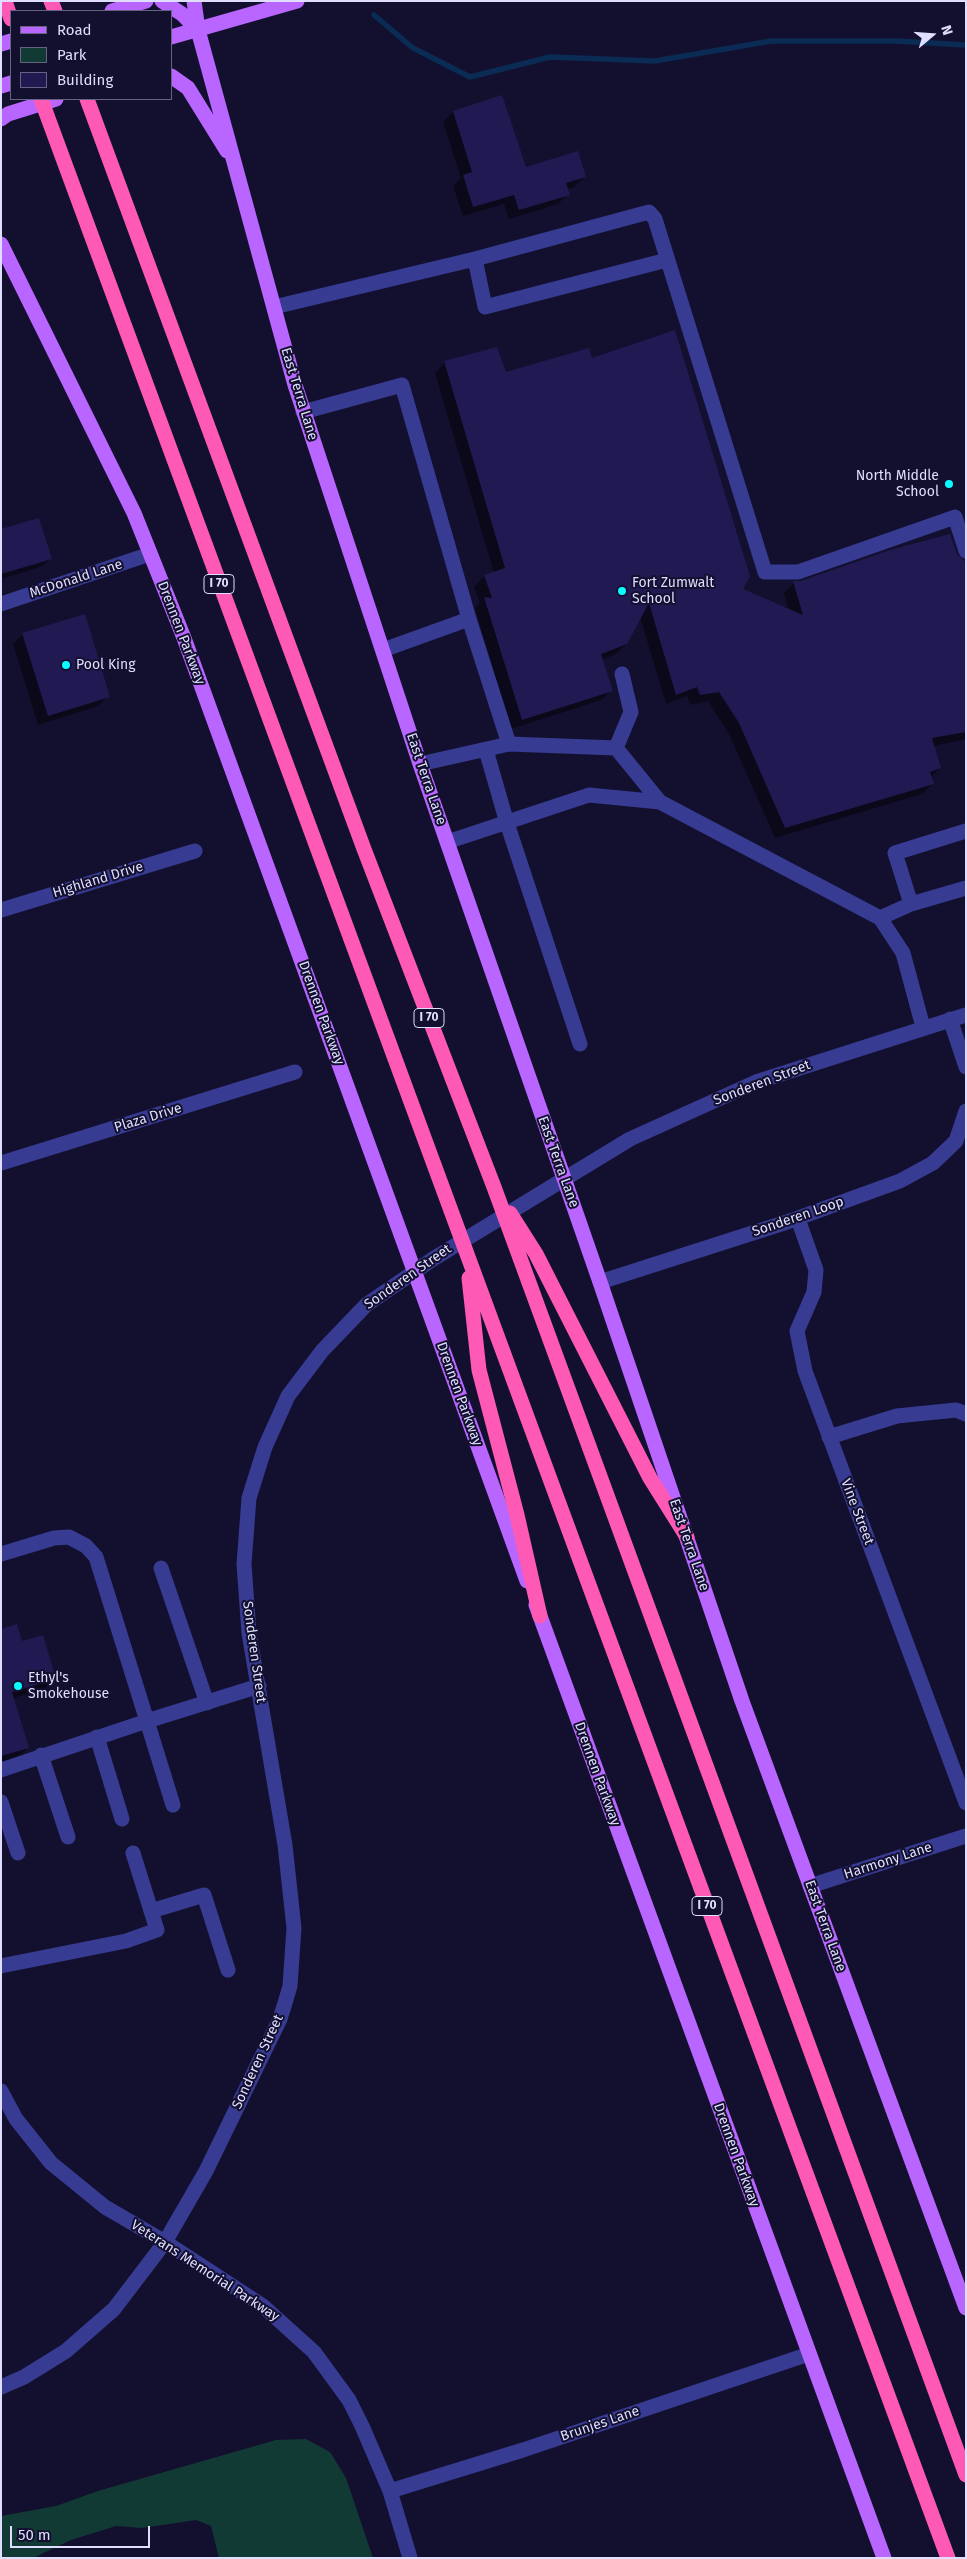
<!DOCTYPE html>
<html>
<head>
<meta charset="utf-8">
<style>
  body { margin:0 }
  #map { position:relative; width:967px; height:2559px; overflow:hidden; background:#13102f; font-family:"Fira Sans",sans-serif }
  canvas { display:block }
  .frame { position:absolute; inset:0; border:2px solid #dfdeff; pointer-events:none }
  .legend { position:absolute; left:10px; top:10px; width:162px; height:90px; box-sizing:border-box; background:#13102f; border:1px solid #656282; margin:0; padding:6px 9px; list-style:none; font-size:15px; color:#dfdeff }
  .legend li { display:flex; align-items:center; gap:10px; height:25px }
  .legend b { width:25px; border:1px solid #656282 }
  .north { position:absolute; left:907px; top:10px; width:50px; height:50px; -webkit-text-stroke:4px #13102f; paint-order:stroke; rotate:72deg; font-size:14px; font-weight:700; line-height:20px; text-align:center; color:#dfdeff }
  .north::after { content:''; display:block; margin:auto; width:18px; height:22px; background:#dfdeff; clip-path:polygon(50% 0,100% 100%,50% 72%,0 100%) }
  .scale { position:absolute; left:10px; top:2526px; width:140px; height:22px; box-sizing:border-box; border:2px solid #dfdeff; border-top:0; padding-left:6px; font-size:15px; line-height:18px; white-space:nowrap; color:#dfdeff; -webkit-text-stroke:4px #13102f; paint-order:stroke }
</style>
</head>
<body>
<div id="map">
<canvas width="967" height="2559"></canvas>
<div class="frame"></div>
<ul class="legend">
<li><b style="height:6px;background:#b965ff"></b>Road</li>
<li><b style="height:14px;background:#123a35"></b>Park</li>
<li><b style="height:14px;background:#211a52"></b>Building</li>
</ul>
<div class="north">N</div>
<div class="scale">50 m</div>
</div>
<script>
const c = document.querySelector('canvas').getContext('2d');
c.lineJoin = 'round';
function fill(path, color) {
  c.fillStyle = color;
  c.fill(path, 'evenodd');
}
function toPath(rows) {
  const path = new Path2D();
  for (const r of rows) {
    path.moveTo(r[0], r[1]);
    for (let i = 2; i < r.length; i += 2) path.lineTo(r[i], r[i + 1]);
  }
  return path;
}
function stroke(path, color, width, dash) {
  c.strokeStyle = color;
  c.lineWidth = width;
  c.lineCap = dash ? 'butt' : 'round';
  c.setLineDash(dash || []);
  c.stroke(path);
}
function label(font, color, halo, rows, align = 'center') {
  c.font = font + ' "Fira Sans",sans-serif';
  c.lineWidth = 4;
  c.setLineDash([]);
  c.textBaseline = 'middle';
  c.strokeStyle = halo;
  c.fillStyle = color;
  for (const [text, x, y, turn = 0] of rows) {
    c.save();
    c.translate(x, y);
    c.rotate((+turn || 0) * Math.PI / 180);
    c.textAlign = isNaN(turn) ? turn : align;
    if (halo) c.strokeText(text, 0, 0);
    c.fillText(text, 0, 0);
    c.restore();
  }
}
const green = toPath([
  [306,2439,330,2452,346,2478,373,2558,219,2558,211,2526,196,2520,142,2528,116,2526,71,2540,33,2558,1,2558,1,2516,56,2506,98,2491,276,2440]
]);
const shadow = toPath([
  [453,112,525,168,585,177,574,187,567,189,568,194,558,204,509,219,504,204,463,216,453,186,461,178,443,122],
  [591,359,741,590,789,611,784,593,794,583,956,555,966,570,966,737,963,740,933,746,940,768,931,777,933,784,922,794,775,838,729,734,708,701,690,705,687,696,666,704,640,617,626,644,616,654,602,660,612,690,601,700,511,729,475,608,480,603,474,587,484,576,494,573,435,373,445,362,505,374],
  [1,530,51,558,43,566,1,579],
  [23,634,109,696,98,706,38,725,13,644],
  [1,1630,54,1679,44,1689,13,1698,28,1748,17,1758,1,1763]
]);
const stream = toPath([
  [374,15,413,48,470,77,550,57,655,61,771,41,897,41,966,45]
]);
const building = toPath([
  [502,95,526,167,578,151,586,177,566,183,570,195,519,210,514,195,473,207,463,175,472,172,453,111],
  [675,330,750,576,743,589,803,615,793,581,801,581,890,550,950,534,957,554,964,560,966,565,966,732,932,738,941,768,930,772,934,784,785,828,739,723,719,692,700,695,697,687,676,695,649,603,627,644,601,654,613,691,522,720,484,597,492,598,484,575,505,568,444,361,497,347,506,372,589,348,592,358],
  [39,518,52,559,1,574,1,529],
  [85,614,110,697,48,716,22,633],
  [17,1624,22,1641,43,1635,56,1679,12,1692,29,1748,1,1756,1,1629]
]);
const minor = toPath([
  [475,259,485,307,667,260],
  [274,307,475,259,649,212,655,219,765,572,798,572,955,517,966,551],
  [303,412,402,385,469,619,509,744],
  [1,604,150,554],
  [383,650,469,619],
  [616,748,631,712,622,674],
  [486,750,507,823,580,1044],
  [420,764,509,744,616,748,660,802],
  [447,842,589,795,660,802,880,918,903,953,923,1027],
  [911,904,895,853,966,831],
  [1,910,195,851],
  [880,918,911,904,966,888],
  [950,1019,966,1067],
  [1,1163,295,1072],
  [798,1219,816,1270,814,1292,797,1331,805,1371,966,1803],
  [600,1282,787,1222,900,1181,933,1163,956,1141,966,1111],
  [829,1437,897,1416,956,1410,966,1414],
  [1,1554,54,1538,69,1537,86,1546,96,1557,147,1721,1,1770],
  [161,1568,207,1703],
  [97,1737,122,1819],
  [41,1755,68,1837],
  [1,1802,18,1853],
  [173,1805,147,1721,259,1686],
  [810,1886,966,1836],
  [151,1911,204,1895,228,1970],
  [1,1966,126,1941,157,1930,133,1853],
  [1,2091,16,2119,51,2163,105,2207,165,2242,263,2306,314,2352,349,2400,362,2426,390,2491,410,2558],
  [1,2387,24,2377,66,2351,114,2309,165,2242,206,2171,280,2019,285,2003,290,1986,294,1928,285,1845,249,1633,244,1564,249,1498,265,1447,288,1396,322,1351,366,1305,433,1259,630,1139,756,1082,966,1015],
  [390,2491,523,2450,809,2354]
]);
const major = toPath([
  [162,1,182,14,198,30],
  [194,1,198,30,295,385,420,764,600,1282,742,1701,966,2308],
  [112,11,146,1],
  [171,37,297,1],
  [1,44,11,41],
  [171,76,188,88,227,151],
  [1,86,11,83],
  [1,119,8,114,56,99],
  [1,244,134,513,184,638,527,1581],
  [536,1605,884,2558]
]);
const highway = toPath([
  [5,1,11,19],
  [51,1,55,11],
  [41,99,948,2558],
  [87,99,364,849,494,1187,966,2475],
  [510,1213,536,1254,650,1478,687,1537],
  [469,1278,479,1370,517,1515,540,1616]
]);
const markers = [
  [949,484,5,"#0afaff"],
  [622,591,5,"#0afaff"],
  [66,665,5,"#0afaff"],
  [18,1686,5,"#0afaff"]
];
const shields = [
  [219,584,30],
  [429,1018,30],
  [707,1906,30]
];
const shieldNames = [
  ["I 70",219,584],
  ["I 70",429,1018],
  ["I 70",707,1906]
];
const streetNames = [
  ["East Terra Lane",299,394,73],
  ["McDonald Lane",76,579,-18],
  ["Drennen Parkway",181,633,69],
  ["East Terra Lane",426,779,71],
  ["Highland Drive",98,880,-17],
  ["Drennen Parkway",321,1013,70],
  ["Sonderen Street",762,1083,-21],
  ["Plaza Drive",148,1118,-17],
  ["East Terra Lane",558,1162,70],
  ["Sonderen Loop",798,1217,-19],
  ["Sonderen Street",408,1277,-35],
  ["Drennen Parkway",459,1394,70],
  ["Vine Street",857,1512,69],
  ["East Terra Lane",689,1545,71],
  ["Sonderen Street",254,1652,82],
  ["Drennen Parkway",597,1774,70],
  ["Harmony Lane",888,1861,-18],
  ["East Terra Lane",825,1926,70],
  ["Sonderen Street",258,2062,-65],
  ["Drennen Parkway",736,2155,70],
  ["Veterans Memorial Parkway",205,2271,33],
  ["Brunjes Lane",600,2424,-19]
];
const poiNames = [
  ["North Middle",939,476,"right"],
  ["School",939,492,"right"],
  ["Fort Zumwalt",632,583],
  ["School",632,599],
  ["Pool King",76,665],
  ["Ethyl's",28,1678],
  ["Smokehouse",28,1694]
];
fill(green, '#123a35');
fill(shadow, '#0007');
stroke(stream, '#092b54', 5.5);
fill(building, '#211a52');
stroke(minor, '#373b92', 15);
stroke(major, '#b965ff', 15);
stroke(highway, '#ff59b6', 15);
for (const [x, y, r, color] of markers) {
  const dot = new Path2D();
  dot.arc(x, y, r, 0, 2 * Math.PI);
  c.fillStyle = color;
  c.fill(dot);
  stroke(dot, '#13102f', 2);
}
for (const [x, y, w] of shields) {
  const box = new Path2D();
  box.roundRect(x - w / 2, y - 9.5, w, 19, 4);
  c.fillStyle = '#13102f';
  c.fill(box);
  stroke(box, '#dfdeff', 1);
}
label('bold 12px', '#dfdeff', null, shieldNames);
label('14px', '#dfdeff', '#13102f', streetNames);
label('14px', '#dfdeff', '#13102f', poiNames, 'left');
</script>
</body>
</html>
